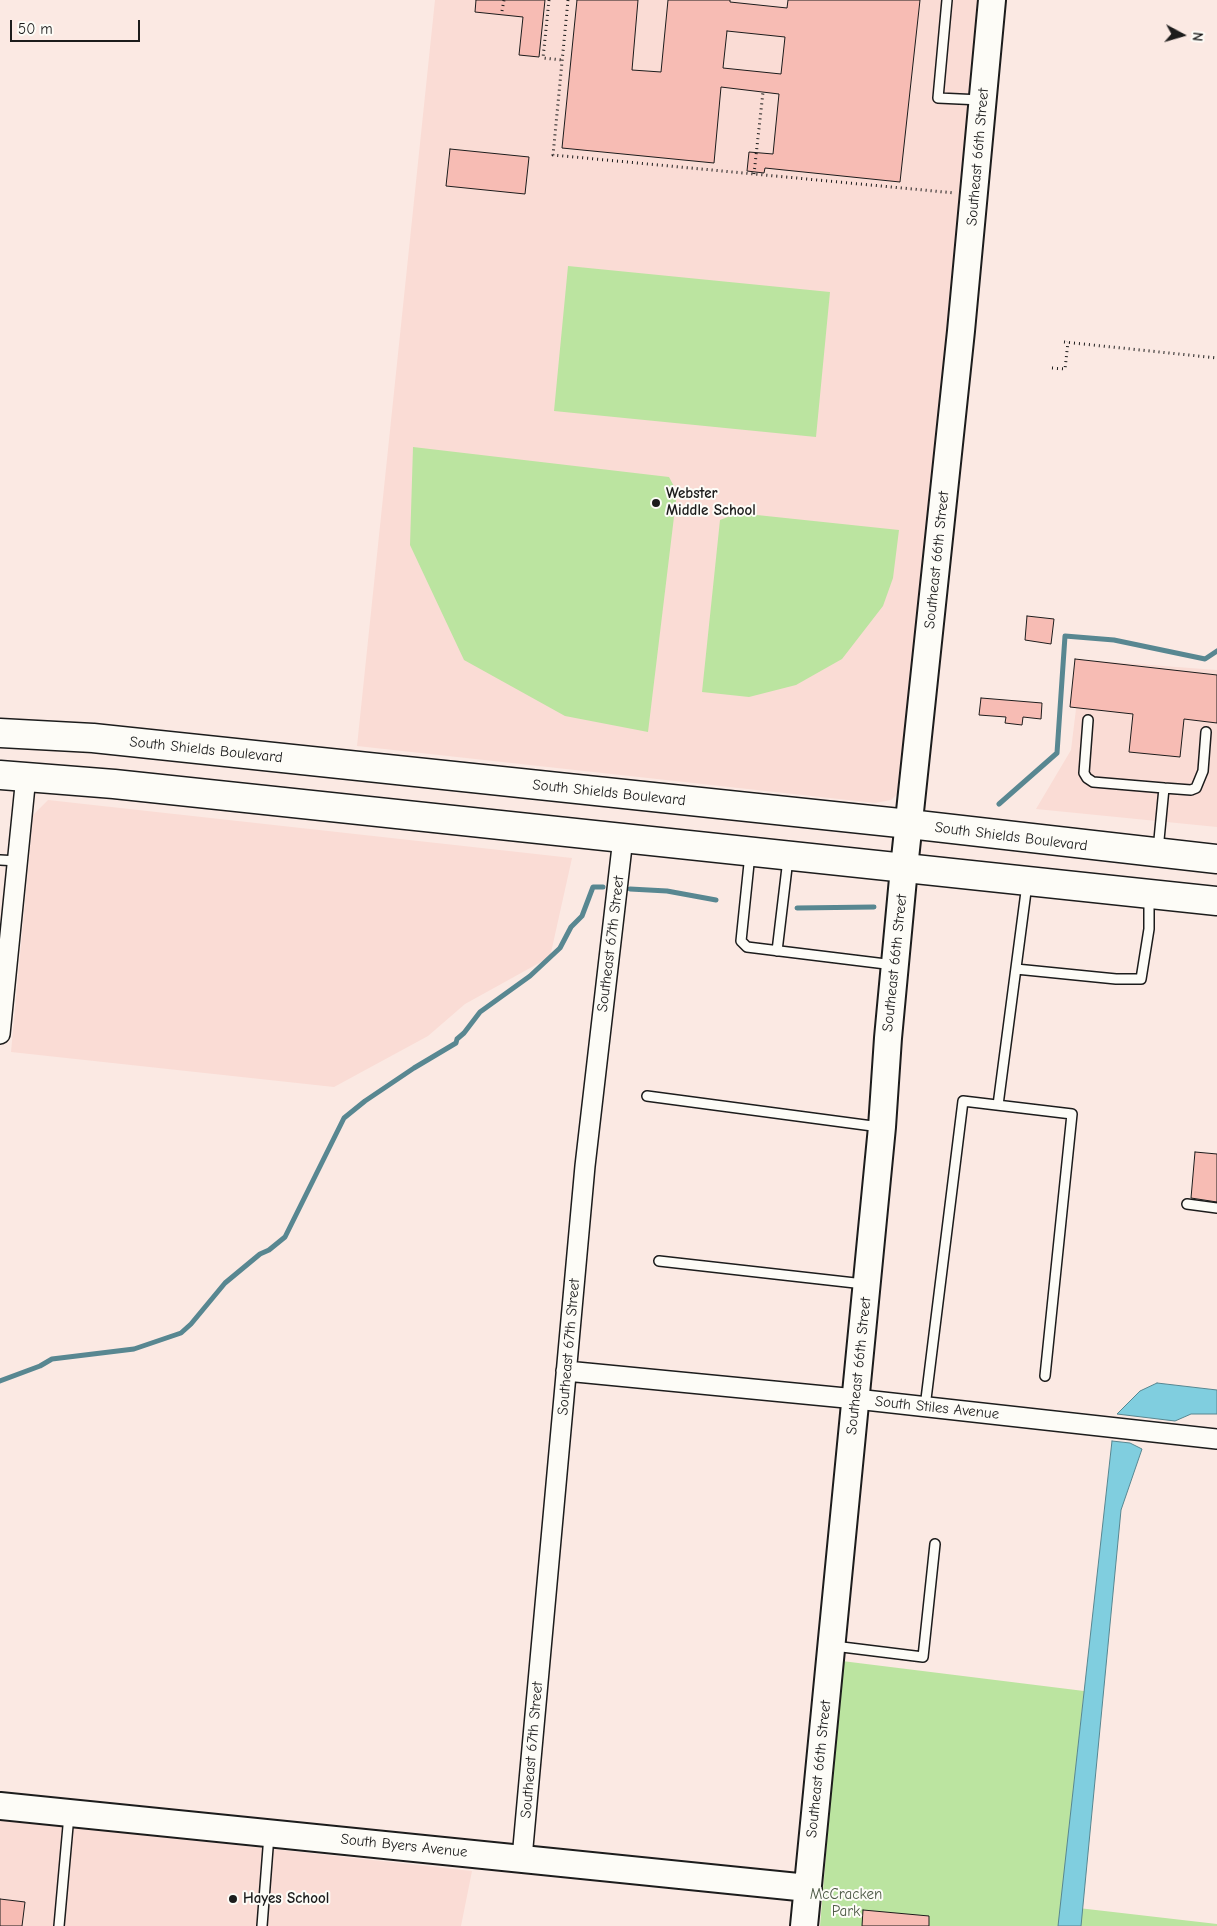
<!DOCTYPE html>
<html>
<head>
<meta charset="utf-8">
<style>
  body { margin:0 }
  #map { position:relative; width:1217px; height:1926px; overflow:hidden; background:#fbe9e3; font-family:"Comic Neue",sans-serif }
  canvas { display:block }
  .north { position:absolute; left:1157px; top:10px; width:50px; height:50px; -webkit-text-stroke:4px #fdfcf7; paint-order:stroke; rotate:96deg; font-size:14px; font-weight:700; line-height:20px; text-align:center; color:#1c1c1c }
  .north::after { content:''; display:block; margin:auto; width:18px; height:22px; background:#1c1c1c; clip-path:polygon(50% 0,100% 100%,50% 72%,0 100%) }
  .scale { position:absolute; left:10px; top:20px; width:130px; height:22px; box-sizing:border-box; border:2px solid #1c1c1c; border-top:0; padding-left:6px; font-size:15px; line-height:18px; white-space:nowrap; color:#1c1c1c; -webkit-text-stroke:4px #fdfcf7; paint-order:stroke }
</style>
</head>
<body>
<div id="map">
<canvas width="1217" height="1926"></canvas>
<div class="north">N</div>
<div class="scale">50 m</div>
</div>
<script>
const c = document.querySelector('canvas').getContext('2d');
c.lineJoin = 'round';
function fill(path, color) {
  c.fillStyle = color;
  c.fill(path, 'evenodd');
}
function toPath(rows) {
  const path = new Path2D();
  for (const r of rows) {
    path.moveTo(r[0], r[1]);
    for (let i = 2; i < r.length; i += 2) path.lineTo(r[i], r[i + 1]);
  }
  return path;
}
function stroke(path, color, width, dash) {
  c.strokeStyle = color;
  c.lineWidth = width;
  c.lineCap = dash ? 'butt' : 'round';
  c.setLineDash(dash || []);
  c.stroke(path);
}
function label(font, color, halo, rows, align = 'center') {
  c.font = font + ' "Comic Neue",sans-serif';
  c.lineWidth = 4;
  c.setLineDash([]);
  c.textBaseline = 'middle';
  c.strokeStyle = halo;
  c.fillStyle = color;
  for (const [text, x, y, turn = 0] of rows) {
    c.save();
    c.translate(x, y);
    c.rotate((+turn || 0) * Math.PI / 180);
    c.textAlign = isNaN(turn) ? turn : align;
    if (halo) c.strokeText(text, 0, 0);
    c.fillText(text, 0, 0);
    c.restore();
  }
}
const built = toPath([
  [435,0,980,0,901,791,891,800,875,803,357,746],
  [1082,660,1217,670,1217,827,1036,809,1071,750],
  [48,800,572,858,550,957,465,1004,428,1036,334,1087,11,1052,33,815],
  [0,1819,472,1871,461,1926,0,1926]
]);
const green = toPath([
  [568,266,830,292,816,437,554,411],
  [413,447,669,477,677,492,648,732,565,716,464,660,410,545],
  [738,513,899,530,893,578,883,606,842,659,796,685,749,697,702,692,720,520],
  [842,1661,1084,1691,1061,1906,1217,1924,1217,1926,820,1926]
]);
const water = toPath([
  [1157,1383,1217,1390,1217,1414,1191,1414,1175,1421,1117,1414,1140,1391,1157,1383],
  [1112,1441,1130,1443,1142,1449,1121,1510,1081,1926,1058,1926,1112,1441]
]);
const stream = toPath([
  [999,804,1057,753,1065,636,1114,640,1205,659,1217,651],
  [630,889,667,891,716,900],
  [797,908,874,907],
  [0,1381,40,1366,52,1359,134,1349,181,1333,191,1324,225,1283,260,1254,269,1250,285,1237,344,1118,365,1101,414,1068,456,1043,457,1039,464,1033,480,1012,530,976,560,948,571,927,582,916,593,887,603,887]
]);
const building = toPath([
  [476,0,545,0,539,57,519,55,523,17,475,12,476,0],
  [577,0,638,0,632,70,661,72,668,0,730,0,730,2,787,8,788,0,920,0,900,182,765,168,764,173,747,171,749,152,773,154,779,94,721,87,714,163,562,148,577,0],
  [727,31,785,37,781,74,723,68,727,31],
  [450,149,529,157,525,194,446,186,450,149],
  [1027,616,1054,619,1051,644,1025,640,1027,616],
  [1075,659,1217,675,1217,723,1184,719,1180,757,1129,752,1133,714,1070,707,1075,659],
  [981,698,1042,703,1041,719,1023,717,1022,725,1005,723,1006,717,979,715,981,698],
  [1195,1152,1217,1154,1217,1202,1191,1198,1195,1152],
  [0,1899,25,1902,22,1926,0,1926,0,1899],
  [863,1910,929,1916,929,1926,862,1926,863,1910]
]);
const path = toPath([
  [549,0,543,58,562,60],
  [568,0,553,155,955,193],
  [502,11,504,0],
  [754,174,763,92],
  [1064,342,1217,358],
  [1052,368,1065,369,1068,342]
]);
const lane = toPath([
  [947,0,938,98,981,100],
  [1088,720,1084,773,1087,778,1093,782,1164,788,1158,850],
  [1164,788,1191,790,1196,788,1203,771,1206,732],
  [750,854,741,941,747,947,894,965],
  [0,860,18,861],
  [777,951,788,859],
  [1016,969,1116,979,1141,979,1149,929,1149,896],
  [647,1096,880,1127],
  [998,1105,1027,884],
  [1187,1204,1217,1208],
  [659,1261,864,1284],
  [925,1407,963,1101,1072,1114,1045,1376],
  [834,1646,923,1657,935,1544],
  [59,1926,69,1815],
  [262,1926,269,1835]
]);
const street = toPath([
  [0,1034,26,776],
  [566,1371,856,1399,1217,1439],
  [522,1858,585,1166,623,838]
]);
const secondary = toPath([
  [0,1806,808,1888],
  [804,1926,882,1127,888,1038,904,868,961,331,992,0]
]);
const primary = toPath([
  [0,733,93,738,909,824,1217,859],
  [0,775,114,784,1217,901]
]);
const markers = [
  [656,503,5,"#1c1c1c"],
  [233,1899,5,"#1c1c1c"]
];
const streetNames = [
  ["Southeast 66th Street",978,157,-85],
  ["Southeast 66th Street",937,560,-84],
  ["South Shields Boulevard",206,750,6],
  ["South Shields Boulevard",609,793,6],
  ["South Shields Boulevard",1011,837,7],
  ["Southeast 67th Street",611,944,-83],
  ["Southeast 66th Street",895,963,-84],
  ["Southeast 67th Street",569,1347,-85],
  ["Southeast 66th Street",859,1366,-84],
  ["South Stiles Avenue",937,1408,6],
  ["Southeast 67th Street",532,1750,-85],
  ["Southeast 66th Street",819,1769,-84],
  ["South Byers Avenue",404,1846,6]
];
const poiNames = [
  ["Webster",666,494],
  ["Middle School",666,511],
  ["Hayes School",243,1899]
];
const parkNames = [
  ["McCracken",846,1895],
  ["Park",846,1912]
];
fill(built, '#fadcd5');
fill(green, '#bbe4a0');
fill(water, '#80cedf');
stroke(water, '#588791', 1);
stroke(stream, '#588791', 5);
fill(building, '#f7bcb4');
stroke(building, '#1c1c1c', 1);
stroke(lane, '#1c1c1c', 12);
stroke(street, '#1c1c1c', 22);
stroke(secondary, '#1c1c1c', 30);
stroke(primary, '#1c1c1c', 31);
stroke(path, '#1c1c1c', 3, [1, 4]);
stroke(lane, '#fdfcf7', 9);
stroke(street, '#fdfcf7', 19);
stroke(secondary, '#fdfcf7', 26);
stroke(primary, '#fdfcf7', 28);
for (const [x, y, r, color] of markers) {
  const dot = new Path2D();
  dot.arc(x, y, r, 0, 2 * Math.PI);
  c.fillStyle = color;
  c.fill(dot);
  stroke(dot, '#fdfcf7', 2);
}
label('15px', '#1c1c1c', '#fdfcf7', streetNames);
label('bold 15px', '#1c1c1c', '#fdfcf7', poiNames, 'left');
label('15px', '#4c5844', '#fdfcf7', parkNames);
</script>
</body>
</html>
